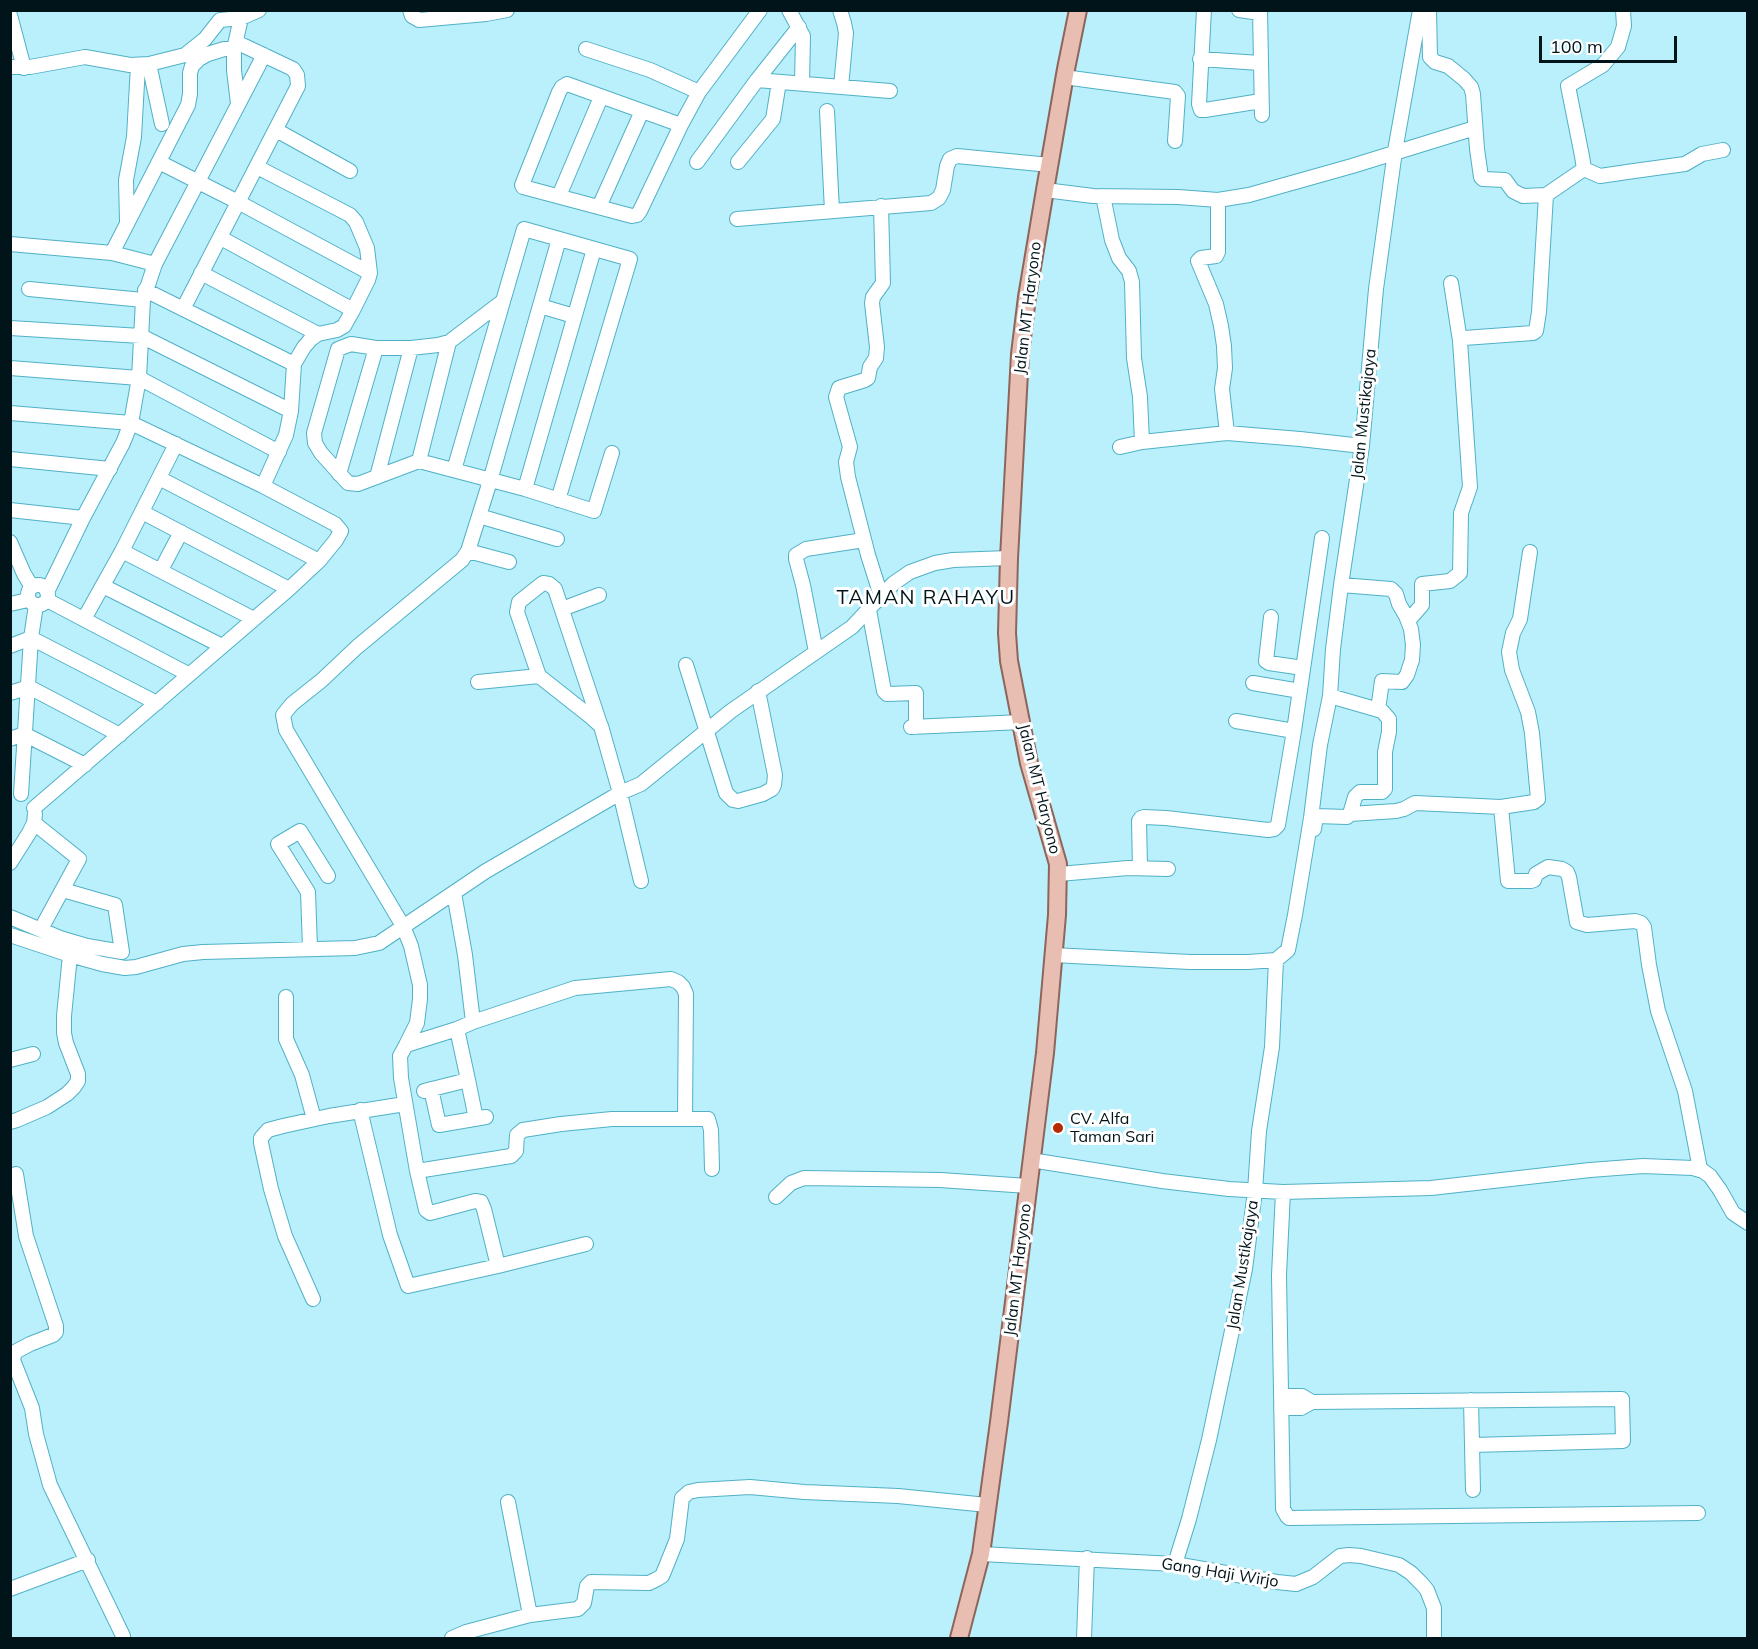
<!DOCTYPE html>
<html>
<head>
<meta charset="utf-8">
<style>
  body { margin:0 }
  #map { position:relative; width:1758px; height:1649px; overflow:hidden; background:#baeffc; font-family:Mulish,sans-serif }
  canvas { display:block }
  .frame { position:absolute; inset:0; border:12px solid #011419; pointer-events:none }
  .scale { position:absolute; left:1539px; top:36px; width:138px; height:27px; box-sizing:border-box; border:3px solid #011419; border-top:0; padding-left:8px; font-size:18px; line-height:21px; white-space:nowrap; color:#011419; -webkit-text-stroke:4px #fff; paint-order:stroke }
</style>
</head>
<body>
<div id="map">
<canvas width="1758" height="1649"></canvas>
<div class="frame"></div>
<div class="scale">100 m</div>
</div>
<script>
const c = document.querySelector('canvas').getContext('2d');
c.lineJoin = 'round';
function toPath(rows) {
  const path = new Path2D();
  for (const r of rows) {
    if (r.length === 3) {
      path.moveTo(r[0] + r[2], r[1]);
      path.arc(r[0], r[1], r[2], 0, 2 * Math.PI);
      continue;
    }
    path.moveTo(r[0], r[1]);
    for (let i = 2; i < r.length; i += 2) path.lineTo(r[i], r[i + 1]);
  }
  return path;
}
function stroke(path, color, width, dash) {
  c.strokeStyle = color;
  c.lineWidth = width;
  c.lineCap = dash ? 'butt' : 'round';
  c.setLineDash(dash || []);
  c.stroke(path);
}
function label(font, color, halo, rows, align = 'center') {
  c.font = font + ' Mulish,sans-serif';
  c.lineWidth = 6;
  c.setLineDash([]);
  c.textBaseline = 'middle';
  c.strokeStyle = halo;
  c.fillStyle = color;
  for (const [text, x, y, turn = 0] of rows) {
    c.save();
    c.translate(x, y);
    c.rotate((+turn || 0) * Math.PI / 180);
    c.textAlign = isNaN(turn) ? turn : align;
    if (halo) c.strokeText(text, 0, 0);
    c.fillText(text, 0, 0);
    c.restore();
  }
}
const minor = toPath([
  [410,10,412,16,419,20,486,14,507,10],
  [789,10,803,36,802,83],
  [840,10,844,23,846,33,841,87],
  [1204,10,1199,104,1201,110,1205,110,1261,101],
  [1239,10,1260,13],
  [1260,10,1262,115],
  [1429,10,1430,57,1435,62,1448,66,1464,79,1471,87,1473,94,1477,149,1481,177,1483,179,1505,180,1513,191,1523,196,1546,195,1584,169],
  [10,15,24,68],
  [586,49,650,70,699,92,760,10],
  [1200,59,1260,63],
  [149,64,162,124],
  [10,67,30,67,85,57,130,65,149,64,185,55,205,39,220,20,241,18,259,10],
  [1064,77,1175,92,1178,96,1175,141],
  [757,80,890,91],
  [238,104,234,70,234,49,241,18],
  [827,111,832,211],
  [681,125,567,84,562,87,559,92,522,185,523,187,632,216,637,215,640,211,681,125,699,92],
  [276,130,350,171],
  [159,162,238,202,370,273],
  [697,162,757,80,799,27],
  [738,162,773,119,779,82],
  [257,167,350,215,356,222,367,248,370,273,368,280,353,310,344,326,337,330,318,334,311,339,304,347,294,364,291,411,286,435,263,486],
  [1584,169,1582,156,1568,86,1603,65,1618,47,1624,26,1623,10],
  [1584,169,1600,176,1634,171,1685,164,1702,154,1723,150],
  [1045,190,1093,196,1178,197,1218,200,1249,195,1352,166,1475,128],
  [559,196,601,97],
  [1103,196,1112,240,1119,258,1129,271,1132,282,1134,358,1140,397,1142,442],
  [1218,200,1218,252,1216,256,1201,258,1198,261,1216,304,1221,326,1224,346,1225,368,1222,389,1227,433],
  [599,207,642,111],
  [737,219,931,203,939,198,943,190,947,166,950,159,957,156,1050,165],
  [127,221,126,180,134,137,138,65],
  [221,238,353,310],
  [10,244,112,253,155,264],
  [112,253,188,105,190,94,190,73,192,66,199,59,208,54,224,49,234,49],
  [201,273,318,334],
  [1451,283,1460,341],
  [29,289,143,300],
  [145,290,294,364],
  [540,306,574,316],
  [183,309,298,86,297,75,293,69,236,42],
  [10,328,141,336,291,411],
  [449,342,419,461,525,489,594,511,612,453],
  [10,368,139,378,279,452],
  [10,413,131,423,263,486,335,524,341,531,336,540,319,561,289,589,34,808],
  [1120,447,1142,442,1227,433,1300,439,1362,446],
  [10,459,110,469],
  [419,461,358,484,348,483,321,453,315,443,314,433,338,349,351,344,376,348,411,348,438,345,449,342,503,301],
  [454,470,524,229,630,259,558,500],
  [339,474,376,348],
  [377,477,411,348],
  [159,478,319,561],
  [525,489,594,249],
  [10,510,83,518],
  [142,512,289,589],
  [479,516,557,539],
  [10,542,24,574,32,587],
  [122,551,254,619],
  [468,551,509,562],
  [161,570,181,532],
  [1341,585,1391,589,1396,594,1399,604,1406,616,1411,629,1413,645,1412,660,1407,675,1402,682,1382,681,1378,710],
  [38,595,10],
  [103,586,222,646],
  [47,592,83,518,123,443,131,423,139,378,143,300,155,264,264,55],
  [881,596,868,555,848,477,846,462,850,447,836,397,839,388,865,380,868,378,870,367,876,358,877,347,872,303,873,297,883,283,881,206],
  [47,600,188,674],
  [10,604,28,600],
  [562,609,599,595],
  [869,610,884,691,887,694,916,693,916,727],
  [1271,617,1266,661,1269,663,1303,668],
  [84,619,122,551,176,444],
  [1408,621,1422,605,1422,584,1450,581,1460,573,1461,513,1470,487,1460,341,1464,338,1533,333,1536,331,1539,312,1546,195],
  [10,646,31,638,157,703],
  [816,652,803,585,796,559,796,555,806,549,864,540],
  [686,665,726,793,733,800,738,801,763,794,772,789,774,785,775,775,758,691],
  [539,676,517,612,519,602,543,583,549,584,555,589,600,724],
  [478,682,539,676,591,717,601,726,620,793,641,881],
  [1253,683,1300,691],
  [10,693,29,687,120,735],
  [1330,696,1382,711,1389,719,1389,732,1385,752,1385,789,1382,792,1360,792,1355,797,1350,814],
  [1236,721,1294,731],
  [911,727,1022,722],
  [10,739,24,734,85,765],
  [21,794,31,638,36,605],
  [1501,807,1508,881,1531,881,1534,880,1536,874,1548,867,1562,869,1567,872,1569,877,1577,922,1587,925,1635,921,1641,923,1644,927,1649,965,1658,1011,1685,1091,1700,1169],
  [34,823,79,859,41,929],
  [1314,829,1316,816,1347,817,1350,814,1396,811,1404,809,1415,803,1501,807,1534,802,1538,799,1532,733,1528,712,1512,670,1509,652,1513,633,1520,619,1530,552],
  [10,863,29,833,34,823,35,814],
  [1140,868,1139,821,1141,818,1144,817,1166,818,1268,830,1274,829,1278,825,1294,731,1322,538],
  [1059,874,1128,868,1168,869],
  [454,893,465,955,473,1022,457,1029,406,1045,400,1056,401,1078,417,1171,426,1210,430,1213,475,1201,481,1202,484,1209,498,1266],
  [10,917,60,938,87,946,122,952,115,905,63,890],
  [10,935,70,955,102,964,125,968,136,967,183,954,203,952,355,948,379,943,486,871,620,793,641,784,731,711,852,627,881,596,894,583,910,572,935,563,953,560,1009,558],
  [310,948,308,892,278,844,300,831,328,876],
  [1053,955,1190,962,1248,962,1276,960,1288,950,1295,915,1311,818,1320,745,1330,696,1333,649,1341,585,1362,446,1376,289,1395,151,1420,10],
  [286,997,286,1039,302,1075,314,1119],
  [473,1022,575,988,671,979,678,982,683,987,686,994,685,1119],
  [406,1045,417,1023,420,999,420,985,411,946,403,926,286,730,283,715,292,704,322,680,357,647,462,560,468,551,490,481,559,239],
  [10,1060,33,1054],
  [468,1080,476,1119],
  [431,1089,439,1125,486,1117],
  [424,1091,468,1080,457,1029],
  [360,1110,390,1235,408,1286,498,1266,586,1244],
  [10,1122,17,1120,47,1107,67,1094,74,1087,78,1081,78,1074,66,1043,64,1033,64,1016,70,955],
  [1031,1160,1162,1181,1229,1189,1283,1192,1431,1188,1590,1170,1643,1166,1693,1168,1703,1171,1710,1176,1720,1190,1733,1213,1748,1223],
  [417,1171,511,1156,516,1151,517,1135,523,1130,561,1124,612,1119,708,1119,711,1130,712,1169],
  [16,1174,26,1236,56,1326,56,1332,53,1335,30,1344,15,1352,13,1360,32,1408,36,1434,50,1485,123,1636],
  [1283,1192,1279,1275,1283,1509,1287,1516,1289,1518,1698,1513],
  [776,1197,791,1183,804,1178,940,1180,1028,1186],
  [313,1299,285,1236,271,1189,261,1143,261,1138,268,1130,283,1126,329,1116,405,1104],
  [1281,1396,1302,1396,1312,1402],
  [1471,1400,1473,1490],
  [1281,1408,1301,1408,1312,1402,1622,1399,1623,1441,1472,1445],
  [508,1502,530,1615],
  [981,1554,1175,1564,1277,1582,1296,1584,1313,1577,1340,1556,1349,1555,1361,1556,1399,1565,1411,1573,1422,1584,1427,1590,1434,1608,1434,1638],
  [1175,1564,1189,1519,1209,1440,1245,1269,1255,1191,1259,1131,1272,1047,1276,960],
  [10,1589,88,1560],
  [452,1638,466,1632,530,1615,578,1609,584,1603,587,1586,591,1582,649,1583,657,1579,662,1576,665,1569,677,1539,682,1498,689,1492,698,1490,750,1487,804,1492,898,1496,987,1505],
  [1084,1638,1087,1558]
]);
const major = toPath([
  [959,1638,981,1554,999,1422,1045,1053,1057,915,1058,864,1029,763,1009,661,1007,633,1009,558,1020,354,1027,297,1045,190,1066,69,1078,10]
]);
const markers = [
  [1058,1128,6,"#b62b05"]
];
const streetNames = [
  ["Jalan MT Haryono",1028,308,-83],
  ["Jalan Mustikajaya",1364,414,-84],
  ["Jalan MT Haryono",1039,789,76],
  ["Jalan Mustikajaya",1243,1265,-81],
  ["Jalan MT Haryono",1018,1270,-83],
  ["Gang Haji Wirjo",1220,1573,9]
];
const poiNames = [
  ["CV. Alfa",1070,1119],
  ["Taman Sari",1070,1137]
];
const quarterNames = [
  ["TAMAN RAHAYU",926,598]
];
stroke(minor, '#50b1c6', 16);
stroke(major, '#8d655b', 20);
stroke(minor, '#fff', 14);
stroke(major, '#e8bdb2', 16);
for (const [x, y, r, color] of markers) {
  const dot = new Path2D();
  dot.arc(x, y, r, 0, 2 * Math.PI);
  c.fillStyle = color;
  c.fill(dot);
  stroke(dot, '#fff', 2);
}
label('16px', '#011419', '#fff', streetNames);
label('16px', '#011419', '#fff', poiNames, 'left');
c.letterSpacing = '1.5px';
label('20px', '#011419', '#fff', quarterNames);
c.letterSpacing = '0px';
</script>
</body>
</html>
